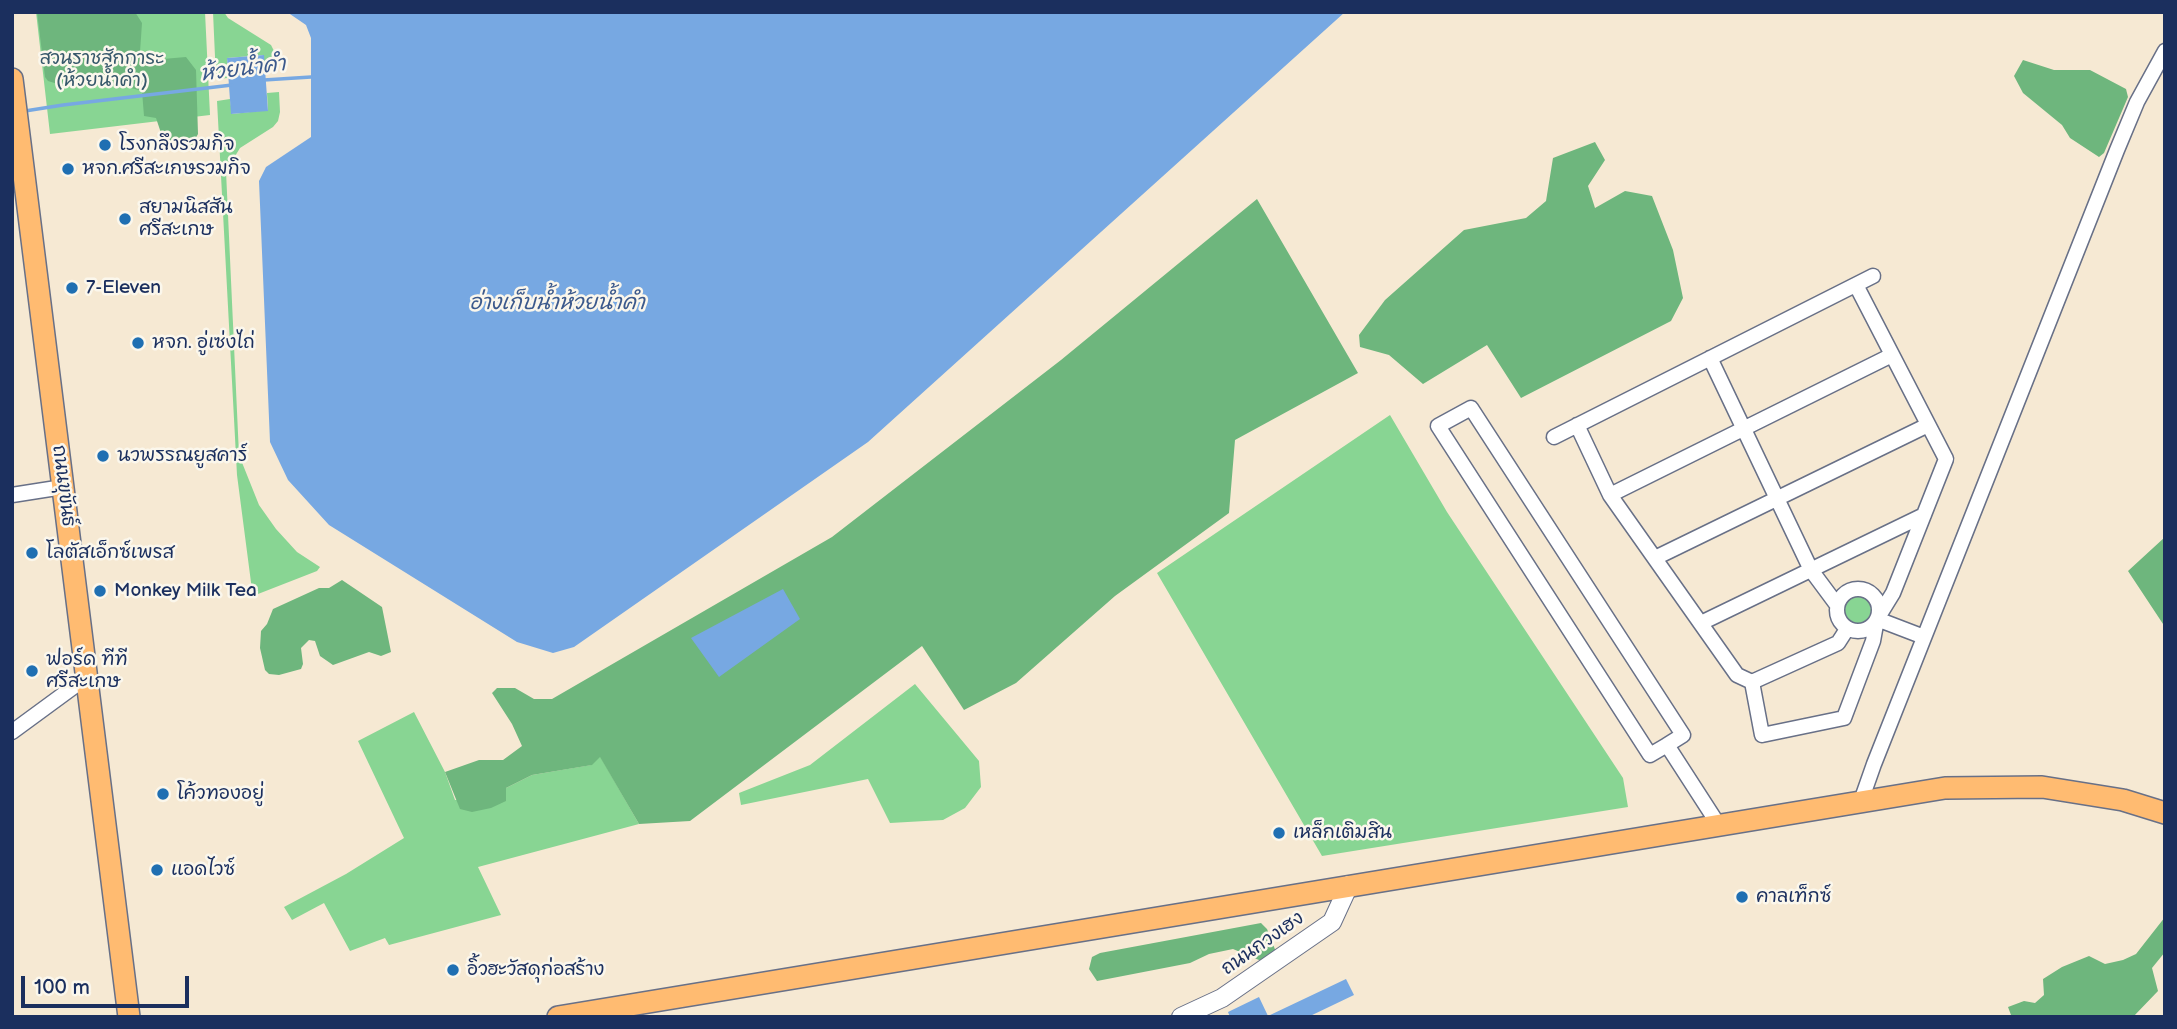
<!DOCTYPE html>
<html>
<head>
<meta charset="utf-8">
<style>
  body { margin:0 }
  #map { position:relative; width:2177px; height:1029px; overflow:hidden; background:#f6e9d3; font-family:"Balsamiq Sans",sans-serif }
  canvas { display:block }
  .frame { position:absolute; inset:0; border:14px solid #1b2f5e; pointer-events:none }
  .scale { position:absolute; left:21px; top:976px; width:168px; height:32px; box-sizing:border-box; border:4px solid #1b2f5e; border-top:0; padding-left:9px; font-size:21px; line-height:24px; white-space:nowrap; color:#1b2f5e; -webkit-text-stroke:5px #fbf7ec; paint-order:stroke }
</style>
</head>
<body>
<div id="map">
<canvas width="2177" height="1029"></canvas>
<div class="frame"></div>
<div class="scale">100 m</div>
</div>
<script>
const c = document.querySelector('canvas').getContext('2d');
c.lineJoin = 'round';
function fill(path, color) {
  c.fillStyle = color;
  c.fill(path, 'evenodd');
}
function toPath(rows) {
  const path = new Path2D();
  for (const r of rows) {
    if (r.length === 3) {
      path.moveTo(r[0] + r[2], r[1]);
      path.arc(r[0], r[1], r[2], 0, 2 * Math.PI);
      continue;
    }
    path.moveTo(r[0], r[1]);
    for (let i = 2; i < r.length; i += 2) path.lineTo(r[i], r[i + 1]);
  }
  return path;
}
function stroke(path, color, width, dash) {
  c.strokeStyle = color;
  c.lineWidth = width;
  c.lineCap = dash ? 'butt' : 'round';
  c.setLineDash(dash || []);
  c.stroke(path);
}
function label(font, color, halo, rows, align = 'center') {
  c.font = font + ' "Balsamiq Sans","Playpen Sans Thai",sans-serif';
  c.lineWidth = 5;
  c.setLineDash([]);
  c.textBaseline = 'middle';
  c.strokeStyle = halo;
  c.fillStyle = color;
  for (const [text, x, y, turn = 0] of rows) {
    c.save();
    c.translate(x, y);
    c.rotate((+turn || 0) * Math.PI / 180);
    c.textAlign = isNaN(turn) ? turn : align;
    if (halo) c.strokeText(text, 0, 0);
    c.fillText(text, 0, 0);
    c.restore();
  }
}
const green = toPath([
  [36,12,205,12,210,115,50,134],
  [213,12,224,12,228,18,271,45,275,53,276,71,265,71,263,55,227,58,228,78,216,79],
  [279,92,280,112,278,121,273,127,240,148,226,171,239,455,259,505,276,529,297,552,320,567,317,571,258,594,252,590,237,475,217,101,230,99,232,114,268,110,267,93],
  [1390,415,1447,512,1623,778,1628,807,1322,856,1157,573],
  [1857,610,14],
  [915,684,979,761,981,787,965,808,943,820,890,823,868,779,741,805,739,793,810,765],
  [414,712,445,772,455,800,505,801,506,788,532,775,591,765,600,756,639,824,478,867,501,915,389,945,385,938,350,951,324,903,292,920,284,907,346,874,404,838,358,741]
]);
const forest = toPath([
  [37,12,135,12,142,23,140,52,144,57,151,60,186,57,196,70,198,134,192,145,170,150,165,145,156,118,144,116,142,91,102,80,80,80,61,85,48,81,45,77],
  [2023,60,2054,70,2090,70,2126,89,2128,97,2104,153,2099,157,2070,138,2062,125,2023,93,2014,76],
  [1595,142,1605,160,1588,186,1595,208,1625,191,1652,196,1673,250,1683,298,1671,321,1521,398,1487,345,1423,384,1389,355,1360,347,1359,335,1385,300,1464,230,1526,218,1546,201,1553,158],
  [1257,199,1358,373,1235,440,1229,513,1115,596,1016,683,964,710,922,646,690,821,639,824,600,757,592,765,532,775,506,788,506,801,491,808,472,812,460,809,445,772,479,760,503,760,522,746,512,724,492,693,497,688,515,688,534,699,552,699,832,537,1061,360],
  [2165,537,2165,627,2128,571],
  [342,580,382,607,391,652,381,656,369,652,333,665,320,656,315,641,309,640,301,648,303,664,301,669,279,675,269,674,265,670,260,648,261,631,267,624,273,609,319,588,329,588],
  [2165,917,2165,952,2152,968,2158,991,2133,1017,2011,1015,2008,1007,2024,1001,2035,1003,2044,995,2043,979,2062,967,2089,956,2105,964,2123,960,2136,954],
  [1261,923,1267,929,1276,952,1271,959,1259,960,1233,949,1209,954,1190,963,1097,981,1089,969,1092,957,1100,953]
]);
const water = toPath([
  [287,12,1345,12,868,442,574,647,553,653,517,642,329,525,288,480,270,442,259,181,266,167,311,137,311,38,306,25],
  [264,55,268,111,231,114,227,58],
  [783,589,800,619,719,677,691,638],
  [1346,979,1354,995,1308,1017,1230,1017,1228,1012,1259,997,1268,1016]
]);
const stream = toPath([
  [264,80,311,77],
  [25,111,63,105,232,85]
]);
const minor = toPath([
  [1710,358,1811,570,1837,605],
  [1577,425,1610,495,1737,675,1752,682,1838,643,1847,629],
  [1554,437,1873,276],
  [12,495,63,487],
  [1610,495,1892,355],
  [1655,558,1928,425],
  [1858,610,21],
  [1877,619,1924,637],
  [1701,623,1924,515],
  [1752,682,1762,735,1844,718,1873,641,1877,619,1893,593,1946,459,1856,285],
  [12,732,87,677],
  [1667,745,1683,735,1471,408,1438,426,1650,755,1667,745,1718,824],
  [1861,801,1874,764,2117,150,2137,102,2165,51]
]);
const tertiary = toPath([
  [1181,1017,1222,998,1332,922,1349,885]
]);
const primary = toPath([
  [12,79,129,1017],
  [558,1017,1945,788,2042,787,2123,800,2165,813]
]);
const markers = [
  [105,145,7,"#1f6fb2"],
  [68,169,7,"#1f6fb2"],
  [125,219,7,"#1f6fb2"],
  [72,288,7,"#1f6fb2"],
  [138,343,7,"#1f6fb2"],
  [103,456,7,"#1f6fb2"],
  [32,553,7,"#1f6fb2"],
  [100,591,7,"#1f6fb2"],
  [32,671,7,"#1f6fb2"],
  [163,794,7,"#1f6fb2"],
  [1279,833,7,"#1f6fb2"],
  [157,870,7,"#1f6fb2"],
  [1742,897,7,"#1f6fb2"],
  [453,970,7,"#1f6fb2"]
];
const parkNames = [
  ["สวนราชสักการะ",102,59],
  ["(ห้วยน้ำคำ)",102,81]
];
const poiNames = [
  ["โรงกลึงรวมกิจ",119,145],
  ["หจก.ศรีสะเกษรวมกิจ",82,169],
  ["สยามนิสสัน",139,208],
  ["ศรีสะเกษ",139,230],
  ["7-Eleven",86,288],
  ["หจก. อู่เซ่งไถ่",152,343],
  ["นวพรรณยูสคาร์",117,456],
  ["โลตัสเอ็กซ์เพรส",46,553],
  ["Monkey Milk Tea",114,591],
  ["ฟอร์ด ทีที",46,660],
  ["ศรีสะเกษ",46,682],
  ["โค้วทองอยู่",177,794],
  ["เหล็กเติมสิน",1293,833],
  ["แอดไวซ์",171,870],
  ["คาลเท็กซ์",1756,897],
  ["อิ้วฮะวัสดุก่อสร้าง",467,970]
];
const streetNames = [
  ["ถนนขุขันธ์",63,486,83],
  ["ถนนกวงเฮง",1263,944,-35]
];
const waterNames = [
  ["ห้วยน้ำคำ",243,70,-7],
  ["อ่างเก็บน้ำห้วยน้ำคำ",557,304]
];
fill(green, '#88d593');
fill(forest, '#6eb67d');
fill(water, '#77a8e2');
stroke(stream, '#77a8e2', 3.5);
stroke(minor, '#687087', 17);
stroke(tertiary, '#687087', 20);
stroke(primary, '#687087', 24);
stroke(minor, '#fff', 14);
stroke(tertiary, '#fff', 18);
stroke(primary, '#ffbb71', 21);
for (const [x, y, r, color] of markers) {
  const dot = new Path2D();
  dot.arc(x, y, r, 0, 2 * Math.PI);
  c.fillStyle = color;
  c.fill(dot);
  stroke(dot, '#fbf7ec', 2.5);
}
label('19px', '#36586b', '#fbf7ec', parkNames);
label('19px', '#1b2f5e', '#fbf7ec', poiNames, 'left');
label('19px', '#1b2f5e', '#fbf7ec', streetNames);
label('italic 21px', '#3b598c', '#fbf7ec', waterNames);
</script>
</body>
</html>
